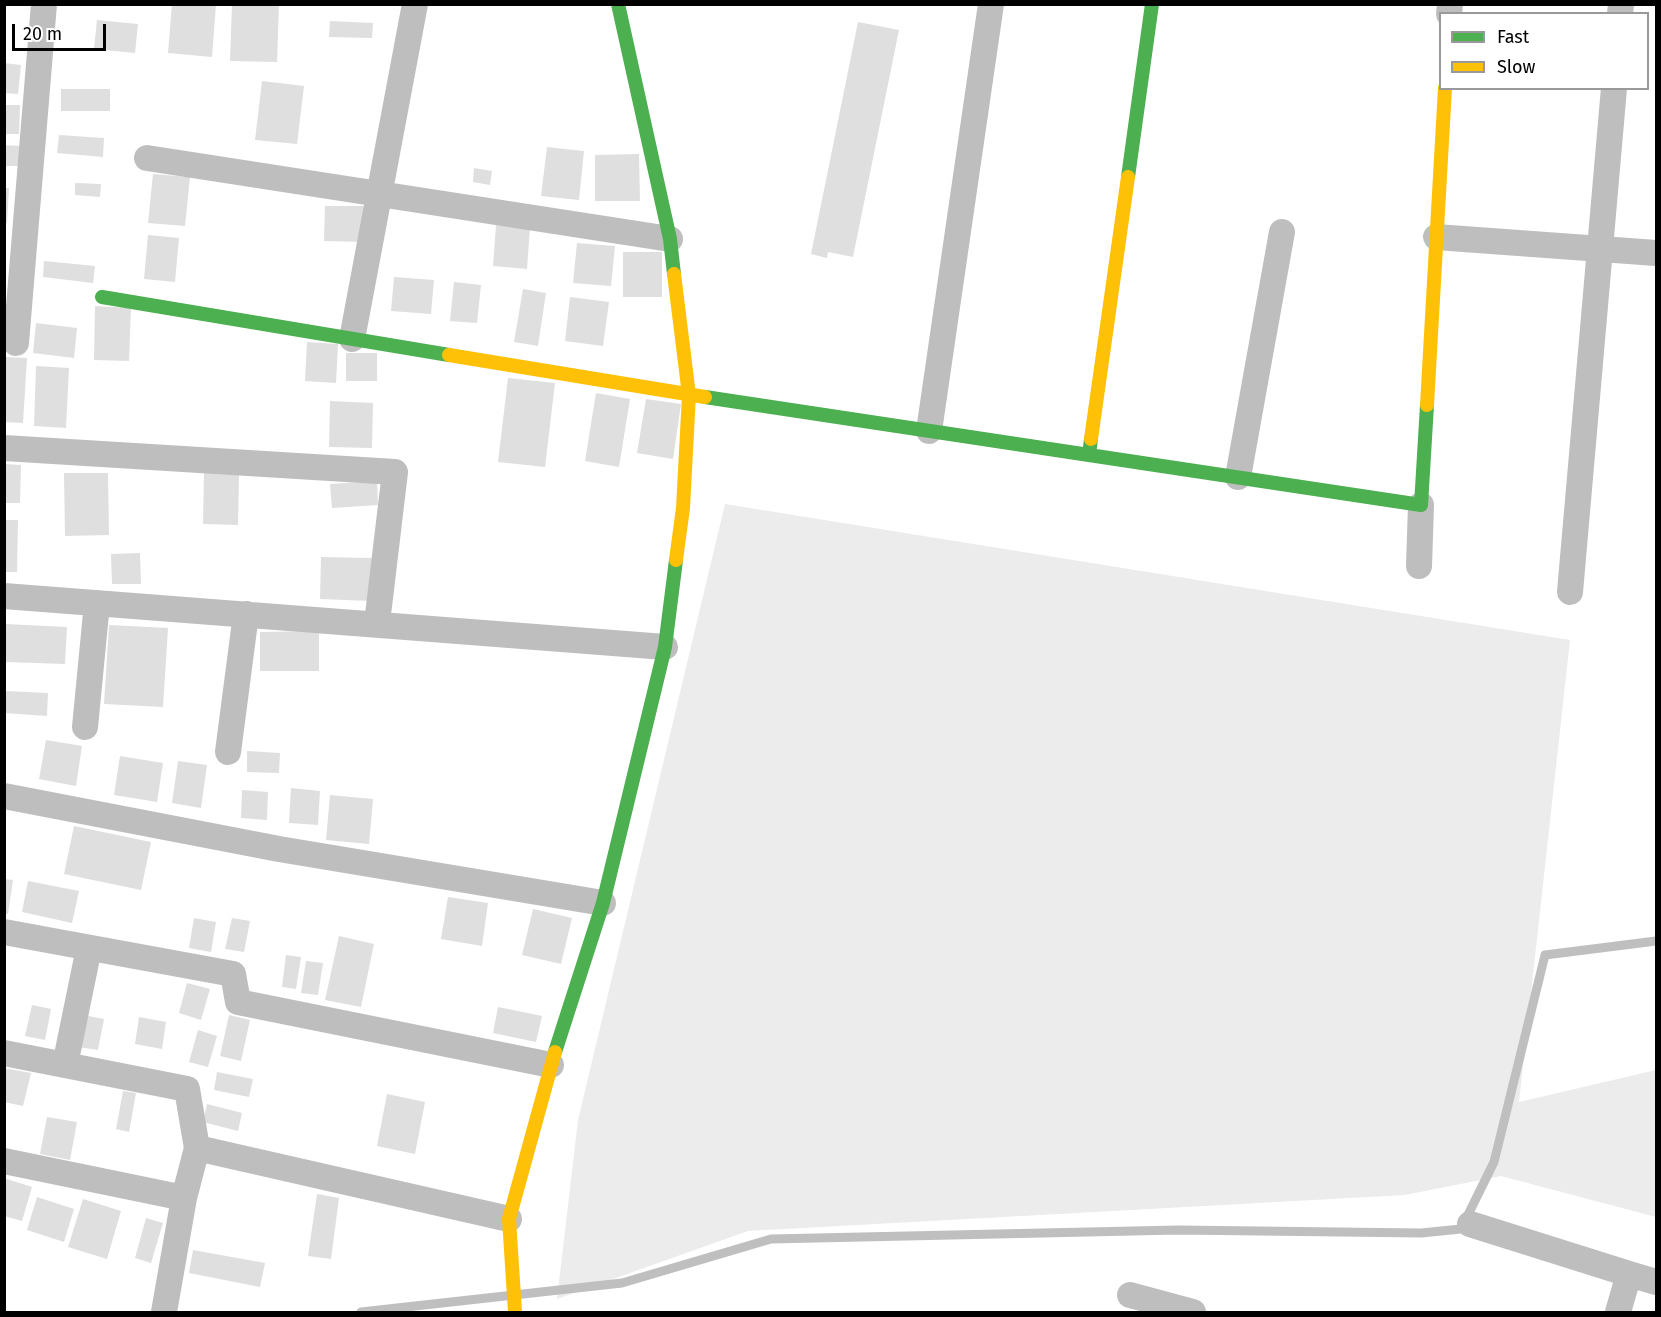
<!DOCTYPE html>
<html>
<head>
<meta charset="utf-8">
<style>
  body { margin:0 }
  #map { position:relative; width:1661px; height:1317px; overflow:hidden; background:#fff; font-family:"Fira Sans",sans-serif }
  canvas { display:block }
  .frame { position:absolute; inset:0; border:6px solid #000; pointer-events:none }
  .legend { position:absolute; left:1439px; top:12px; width:210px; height:78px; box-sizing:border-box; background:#fff; border:2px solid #999; margin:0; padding:8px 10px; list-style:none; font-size:18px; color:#000 }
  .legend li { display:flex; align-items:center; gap:12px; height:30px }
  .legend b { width:30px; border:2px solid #999 }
  .scale { position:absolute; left:12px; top:24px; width:94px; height:27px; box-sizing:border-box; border:3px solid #000; border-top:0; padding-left:8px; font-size:18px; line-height:21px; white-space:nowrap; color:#000; -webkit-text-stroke:4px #fff; paint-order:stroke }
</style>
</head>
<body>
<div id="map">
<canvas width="1661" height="1317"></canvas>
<div class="frame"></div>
<ul class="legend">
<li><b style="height:8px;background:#4caf50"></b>Fast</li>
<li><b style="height:8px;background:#ffc107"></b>Slow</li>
</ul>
<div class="scale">20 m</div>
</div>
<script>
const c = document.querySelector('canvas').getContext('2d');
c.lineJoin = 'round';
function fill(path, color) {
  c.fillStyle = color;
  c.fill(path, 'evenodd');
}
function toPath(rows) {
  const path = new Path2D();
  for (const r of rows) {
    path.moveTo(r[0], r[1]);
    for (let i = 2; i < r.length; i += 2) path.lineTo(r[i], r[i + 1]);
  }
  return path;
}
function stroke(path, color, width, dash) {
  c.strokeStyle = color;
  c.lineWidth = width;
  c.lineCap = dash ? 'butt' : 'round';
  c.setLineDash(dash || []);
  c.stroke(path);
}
const green = toPath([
  [725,504,1570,640,1519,1102,1656,1070,1656,1217,1501,1176,1405,1195,748,1231,557,1299,578,1120]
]);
const stream = toPath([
  [361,1312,622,1283,771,1239,1178,1230,1421,1233,1461,1229,1494,1162,1545,955,1656,941]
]);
const building = toPath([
  [172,4,216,4,212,57,168,53],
  [232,4,279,4,277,62,230,61],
  [97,20,138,24,135,53,94,49],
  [330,21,373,23,372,38,329,37],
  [858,22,899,30,853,257,828,252,827,258,811,254],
  [4,63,21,65,18,94,4,93],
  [262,81,304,86,297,144,255,140],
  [61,89,110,89,110,111,61,111],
  [4,105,20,105,19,134,4,134],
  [59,135,104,138,103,157,57,153],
  [4,145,20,146,20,166,4,166],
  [547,147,584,151,579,200,541,196],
  [639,154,640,201,595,201,595,155],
  [474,168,492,171,490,185,473,182],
  [153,174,190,177,185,226,148,223],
  [75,183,101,184,100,197,75,195],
  [4,188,9,188,7,223,4,223],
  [325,206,364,206,363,242,324,241],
  [496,225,530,228,527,269,493,266],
  [148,235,179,238,175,282,144,279],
  [577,243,615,246,611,286,573,283],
  [623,252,662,252,662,297,623,297],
  [44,261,95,266,93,283,43,277],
  [394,277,434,280,431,314,391,311],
  [454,282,481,285,477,323,450,321],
  [523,289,546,293,538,346,514,342],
  [570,297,609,302,603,346,565,341],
  [95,306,131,308,129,361,94,360],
  [36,323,77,328,74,358,33,353],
  [307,342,338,344,336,383,305,381],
  [346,353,377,353,377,381,346,381],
  [4,357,27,358,23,423,4,422],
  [36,366,69,368,66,428,34,426],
  [508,378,555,383,545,467,498,462],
  [596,393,630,399,619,467,585,461],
  [646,399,681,404,673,459,637,453],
  [330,401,373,403,372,448,329,447],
  [4,464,21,465,20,503,4,503],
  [64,473,108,473,109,535,65,536],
  [204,473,239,474,238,525,203,524],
  [377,481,378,505,332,508,330,484],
  [4,520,18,520,17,572,4,572],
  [140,553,141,584,112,584,111,554],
  [321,557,372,558,371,601,320,599],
  [5,624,67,627,65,664,4,662],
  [109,625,168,628,163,707,104,704],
  [319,631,319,671,260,671,260,632],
  [5,691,48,693,47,716,4,713],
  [46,740,82,746,76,786,39,779],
  [247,751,280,753,279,773,247,772],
  [120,756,163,763,157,802,114,795],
  [178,761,207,765,201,808,172,803],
  [291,788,320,791,318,825,289,823],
  [242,790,268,792,267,820,241,818],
  [330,795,373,799,369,844,326,840],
  [74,826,151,842,141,890,64,874],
  [4,879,13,880,8,914,4,914],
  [28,881,79,891,72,923,22,912],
  [448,897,488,903,482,946,441,939],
  [533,909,572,918,561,964,522,955],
  [194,918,216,922,211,952,189,948],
  [232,918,250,921,244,952,225,949],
  [339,936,374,944,361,1007,325,1000],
  [286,955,301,957,296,989,282,987],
  [306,961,323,963,318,995,301,993],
  [187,983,210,989,201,1020,179,1013],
  [32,1005,51,1009,45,1040,25,1036],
  [498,1007,542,1016,536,1042,493,1033],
  [83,1015,104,1019,98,1050,78,1047],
  [229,1015,250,1020,241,1061,220,1056],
  [139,1017,166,1022,162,1049,135,1044],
  [198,1030,217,1036,208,1067,189,1062],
  [4,1068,31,1073,23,1106,4,1102],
  [217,1072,253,1079,249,1097,214,1090],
  [123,1091,136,1093,129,1132,116,1129],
  [387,1094,425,1102,415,1154,377,1146],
  [207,1104,242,1113,238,1131,203,1122],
  [47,1117,77,1122,70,1160,40,1154],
  [4,1178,32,1187,22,1221,4,1216],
  [317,1194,339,1198,331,1259,308,1256],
  [37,1197,74,1209,64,1242,27,1230],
  [83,1199,121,1211,107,1259,68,1247],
  [146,1218,163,1223,151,1263,135,1258],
  [193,1250,265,1263,260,1287,189,1273]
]);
const street = toPath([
  [1449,14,1450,4],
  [1620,14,1621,4],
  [147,158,670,239],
  [1436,237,1656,253],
  [352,339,415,4],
  [16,343,44,4],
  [929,431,991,4],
  [4,448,395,472,377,623],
  [1238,477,1282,232],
  [1419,566,1421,505],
  [1570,592,1614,88],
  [4,596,665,647],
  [85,727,97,603],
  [228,752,246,614],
  [4,796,279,849,603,903],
  [4,932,233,974,238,1002,551,1065],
  [4,1053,187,1089,197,1148],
  [65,1065,89,948],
  [4,1161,184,1198,197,1148,509,1219],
  [1470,1224,1629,1274],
  [1130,1295,1193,1312],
  [164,1312,184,1198],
  [1618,1312,1629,1274,1656,1282]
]);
const fast = toPath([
  [618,4,670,239,674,274],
  [1128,177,1152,4],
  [102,297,449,355],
  [705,397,1089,455,1091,439],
  [1089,455,1421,505,1427,405],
  [555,1052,603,903,665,647,676,560]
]);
const slow = toPath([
  [674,274,689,395,683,508,676,560],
  [449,355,705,397],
  [1427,405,1445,88],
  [1091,439,1128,177],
  [515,1312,509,1219,555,1052]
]);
fill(green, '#ececec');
stroke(stream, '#bfbfbf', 9);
fill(building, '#dfdfdf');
stroke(street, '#bebebe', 26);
stroke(fast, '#4caf50', 14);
stroke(slow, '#ffc107', 14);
</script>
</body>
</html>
